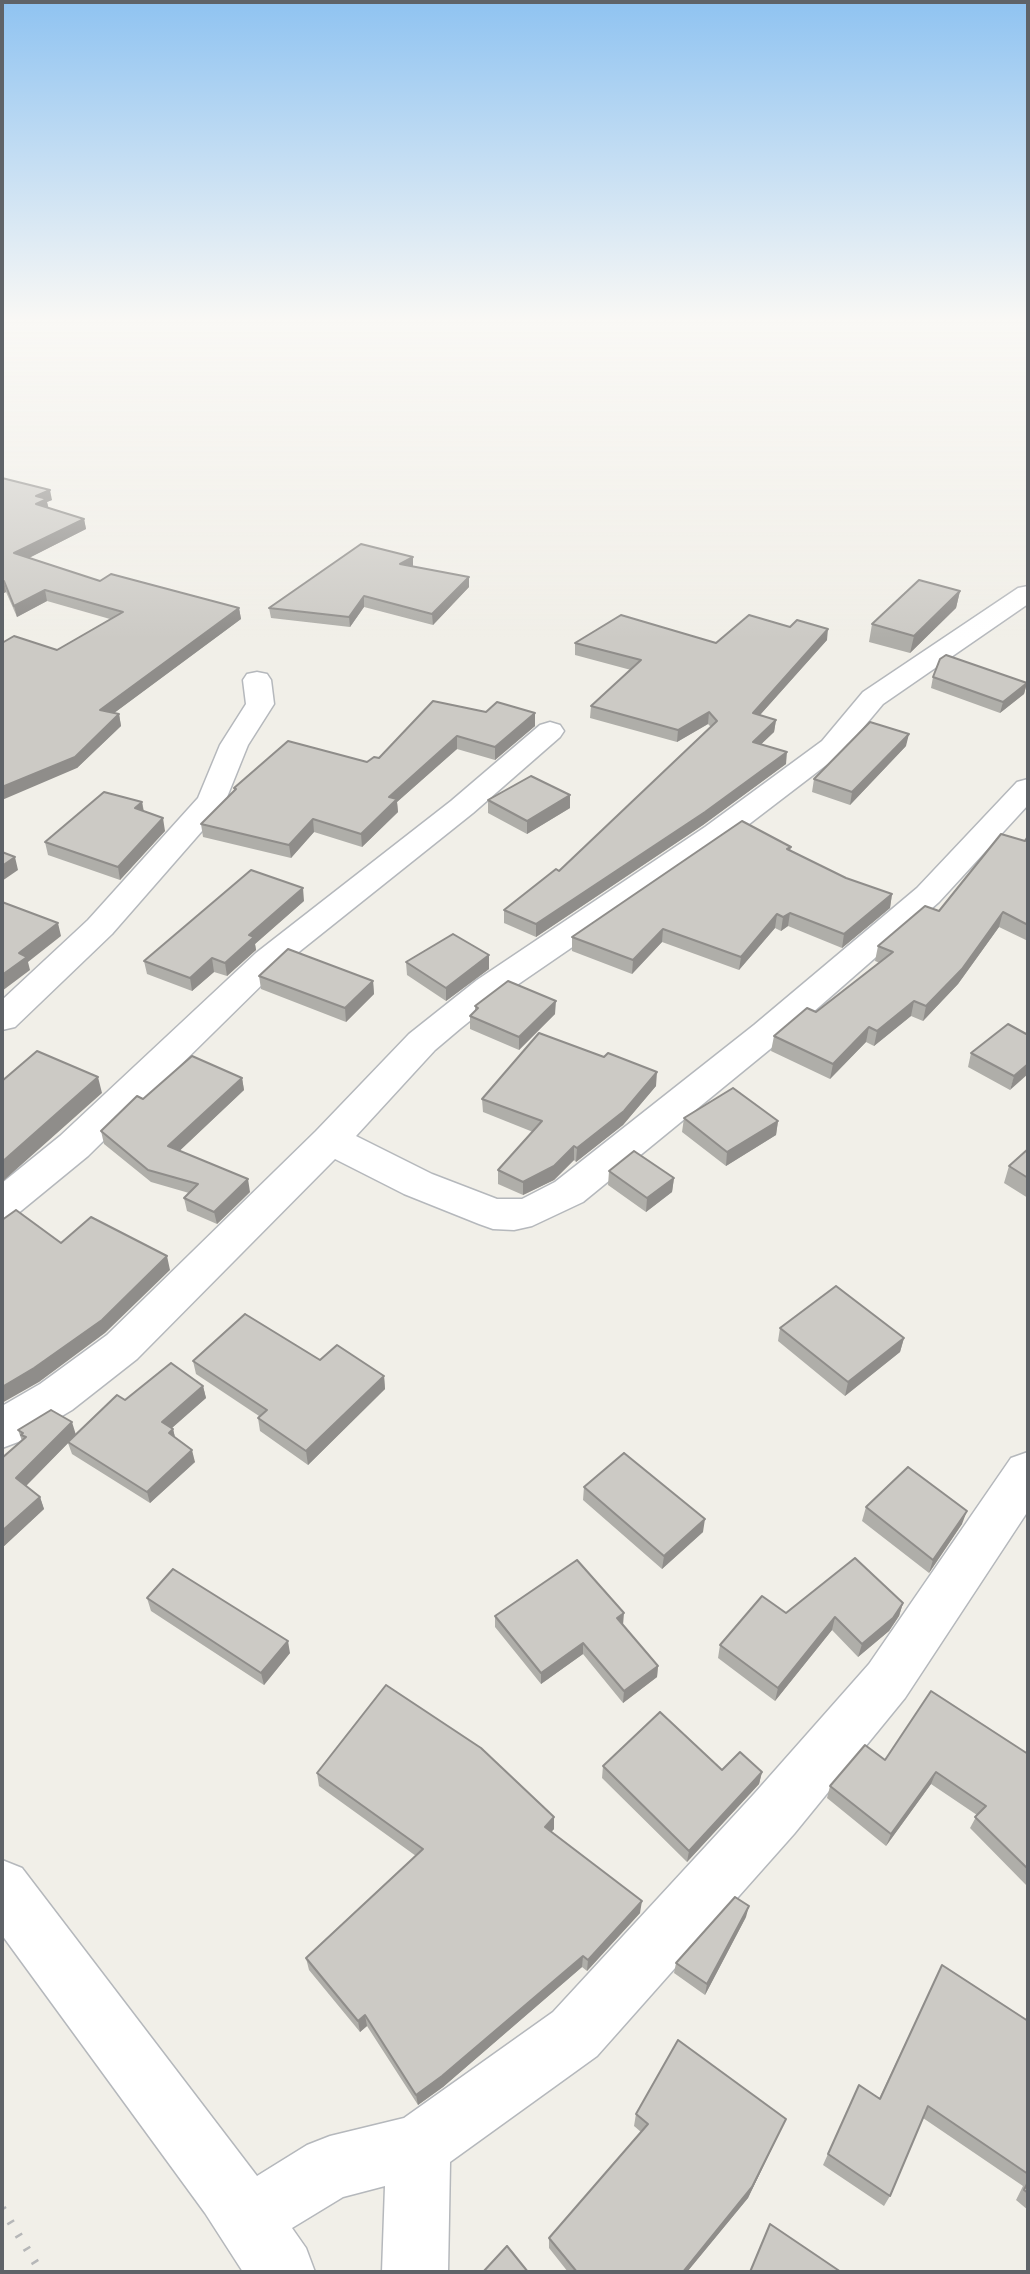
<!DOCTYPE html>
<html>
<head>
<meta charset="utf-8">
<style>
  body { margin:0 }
  #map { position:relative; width:1030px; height:2274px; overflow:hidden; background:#f1efe8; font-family:"Roboto Condensed",sans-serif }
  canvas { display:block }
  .frame { position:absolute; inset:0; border:4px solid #5f6368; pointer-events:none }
</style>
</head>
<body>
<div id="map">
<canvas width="1030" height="2274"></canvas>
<div class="frame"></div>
</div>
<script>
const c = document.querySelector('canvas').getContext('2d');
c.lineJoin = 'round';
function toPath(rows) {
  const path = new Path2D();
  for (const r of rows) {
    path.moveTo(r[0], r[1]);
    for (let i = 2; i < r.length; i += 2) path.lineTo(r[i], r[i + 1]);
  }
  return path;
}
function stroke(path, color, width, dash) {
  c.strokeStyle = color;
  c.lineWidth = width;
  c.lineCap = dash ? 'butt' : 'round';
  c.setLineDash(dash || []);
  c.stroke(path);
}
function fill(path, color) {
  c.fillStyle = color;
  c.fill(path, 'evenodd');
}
const minor = toPath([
  [1028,586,1028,604,883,704,842,753,727,841,501,996,461,1028,435,1050,356,1136,432,1174,497,1199,522,1199,555,1182,754,1025,917,888,1017,782,1028,779,1028,805,939,902,780,1041,583,1202,532,1226,514,1230,493,1229,479,1224,404,1194,335,1159,137,1359,72,1410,18,1442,2,1448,2,1406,40,1384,107,1335,316,1131,409,1034,477,980,705,827,822,741,863,692,1018,588,1028,586],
  [257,672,267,674,271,680,274,704,248,745,223,807,112,934,15,1027,2,1030,2,1000,88,920,198,798,220,745,246,704,243,680,247,674,257,672],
  [550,722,560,725,564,731,560,737,473,813,280,967,88,1156,16,1215,2,1219,2,1183,60,1136,256,953,451,801,540,725,550,722],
  [1028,1452,1028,1511,905,1698,794,1834,597,2056,450,2162,448,2272,382,2272,385,2186,343,2197,292,2228,306,2248,315,2272,243,2272,205,2213,2,1935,2,1860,22,1868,257,2176,307,2145,330,2136,404,2118,553,2012,754,1794,869,1664,1011,1458,1028,1452]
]);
const rail = toPath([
  [2,2208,41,2272]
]);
const wall = toPath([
  [2,478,52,500,47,502,48,508,84,519,86,529,29,558,100,581,239,608,241,619,114,713,119,714,121,726,77,768,57,650,110,619,47,601,17,617,6,592,2,594],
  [413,567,469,587,433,625,364,607,350,627,271,618,269,608],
  [960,591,956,608,910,653,869,642,872,624],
  [827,640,760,715,776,720,774,732,761,744,786,764,703,825,536,937,504,923,504,910,559,871,711,727,708,724,677,742,590,718,591,706,631,670,575,655,575,643,716,643],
  [933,677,1027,683,1024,694,1000,713,931,688],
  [486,712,535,713,535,726,495,760,457,749,397,802,398,812,362,847,314,832,291,858,203,837,201,824,234,790,234,788,367,762],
  [906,746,850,805,812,792,814,779],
  [488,800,570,808,527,834,488,813],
  [142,802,144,811,165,831,120,880,48,855,45,842],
  [1028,836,1028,941,999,927,958,984,923,1021,911,1016,874,1046,866,1042,830,1079,771,1051,774,1036,816,1012,880,963,875,961,878,946,939,911,1025,841],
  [791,847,790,851,846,878,892,894,890,908,842,948,788,926,781,931,775,928,739,970,662,942,632,974,572,951,572,937],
  [304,901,255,944,256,950,227,976,214,972,192,991,147,974,144,961],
  [406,962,489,969,446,1001,407,975],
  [259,976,373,981,374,994,346,1022,261,989],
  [475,1006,555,1014,519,1050,470,1029,470,1016,475,1011],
  [1028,1035,1010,1090,968,1067,971,1053],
  [242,1078,244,1090,179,1151,250,1192,217,1224,187,1211,184,1198,189,1193,151,1182,104,1144,101,1131,143,1099],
  [656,1086,623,1125,576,1162,574,1160,554,1180,523,1195,498,1184,498,1170,533,1132,483,1112,482,1099],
  [684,1118,778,1121,776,1135,726,1166,682,1132],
  [1028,1149,1028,1198,1004,1183,1009,1166],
  [609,1171,674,1178,672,1192,646,1212,608,1185],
  [780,1328,904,1338,900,1352,845,1396,778,1341],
  [320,1360,384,1376,385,1389,308,1465,260,1431,258,1418,259,1416,196,1374,193,1361],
  [203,1386,206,1398,172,1428,173,1429,175,1438,195,1462,150,1503,72,1454,68,1443,26,1486,40,1497,44,1509,2,1548,22,1441,18,1430,76,1435,125,1400],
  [584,1487,703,1532,662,1569,583,1500],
  [866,1507,962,1524,929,1573,862,1521],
  [147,1598,290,1653,264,1685,151,1611],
  [903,1603,899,1616,889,1631,858,1657,832,1630,775,1701,718,1658,720,1645,786,1613],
  [495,1616,623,1625,658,1666,657,1677,623,1703,583,1654,541,1684,495,1627],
  [1028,1754,1028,1887,970,1828,977,1815,931,1784,886,1846,827,1798,830,1786,885,1760],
  [603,1766,722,1770,762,1772,759,1784,687,1862,602,1778],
  [317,1773,554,1829,551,1832,640,1913,587,1971,582,1967,443,2087,418,2105,367,2026,360,2032,309,1970,306,1958,416,1856,319,1786],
  [746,1917,705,1995,674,1973,676,1963],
  [942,1965,1028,2021,1028,2210,1016,2200,1023,2186,923,2118,890,2196,884,2206,823,2165,859,2085,879,2099],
  [636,2114,786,2119,748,2198,687,2272,568,2272,549,2248,549,2238,641,2132,634,2126]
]);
const shadedWall = toPath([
  [50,490,52,500,47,502,49,510,38,515,36,496],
  [84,519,86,529,17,564,14,553],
  [413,557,413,567,400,564],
  [469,577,469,587,433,625,432,614],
  [4,581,6,592,2,594,2,582],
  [45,590,47,601,17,617,14,606],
  [960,591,956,608,910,653,914,636],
  [364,596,364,607,350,627,349,617],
  [239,608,241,619,102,722,100,710],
  [828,629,827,640,751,725,753,713],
  [1027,683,1024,694,1000,713,1003,702],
  [709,712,708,724,677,742,678,730],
  [535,713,535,726,495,760,495,747],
  [119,714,121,726,77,768,2,800,2,787],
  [776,720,774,732,751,754,753,742],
  [909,734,906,746,850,805,852,792],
  [457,736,457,749,397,802,398,812,362,847,361,834,389,797],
  [787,752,786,764,703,825,536,937,536,924],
  [570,795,570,808,527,834,527,821],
  [142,802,144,815,135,808],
  [163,818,165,831,120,880,118,867],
  [313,819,314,832,291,858,289,845],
  [15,857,18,870,2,881,2,866],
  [303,888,304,901,255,944,256,950,227,976,225,963,249,935],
  [892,894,890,908,842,948,844,934],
  [1003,912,999,927,958,984,923,1021,926,1006],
  [790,913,788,926,781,931,783,917],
  [777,914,775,928,739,970,741,957],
  [58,923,61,936,28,962,30,970,2,991,2,975,19,953],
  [663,929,662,942,632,974,633,960],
  [489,955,489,969,446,1001,446,988],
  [212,958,214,972,192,991,190,978],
  [373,981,374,994,346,1022,345,1008],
  [556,1001,555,1014,519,1050,519,1037],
  [914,1001,911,1016,874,1046,877,1031],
  [869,1027,866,1042,830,1079,833,1064],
  [1028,1064,1028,1074,1010,1090,1014,1076],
  [657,1072,656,1086,623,1125,576,1162,577,1148],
  [98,1077,102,1093,2,1182,2,1162],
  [242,1078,244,1090,171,1159,168,1146],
  [778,1121,776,1135,726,1166,727,1152],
  [574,1146,574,1160,554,1180,523,1195,523,1182],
  [674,1178,672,1192,646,1212,647,1198],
  [248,1179,250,1192,217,1224,214,1212],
  [167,1256,170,1270,105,1333,39,1382,2,1403,2,1387],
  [904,1338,900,1352,845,1396,848,1382],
  [384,1376,385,1389,308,1465,306,1451],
  [203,1386,206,1398,165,1434,162,1422],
  [72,1422,76,1435,21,1491,16,1478],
  [173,1429,176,1441,169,1433],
  [192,1450,195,1462,150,1503,147,1492],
  [40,1497,44,1509,2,1548,2,1531],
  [967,1511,962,1524,929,1573,933,1560],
  [705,1519,703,1532,662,1569,664,1556],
  [903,1603,899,1616,889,1631,858,1657,862,1644],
  [624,1613,623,1625,617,1618],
  [835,1617,832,1630,775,1701,778,1688],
  [288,1641,290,1653,264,1685,261,1673],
  [583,1643,583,1654,541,1684,541,1673],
  [658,1666,657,1677,623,1703,624,1691],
  [762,1772,759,1784,687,1862,689,1851],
  [936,1772,931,1784,886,1846,891,1834],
  [554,1817,554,1829,544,1839,545,1827],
  [642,1901,640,1913,587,1971,588,1960],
  [749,1906,746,1917,705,1995,707,1984],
  [583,1956,582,1967,443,2087,418,2105,416,2095],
  [365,2015,367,2026,360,2032,358,2021],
  [786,2119,748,2198,687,2272,683,2272]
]);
const building = toPath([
  [2,478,50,490,36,496,47,499,36,504,84,519,14,553,100,581,111,574,239,608,100,710,119,714,75,757,2,787,2,643,14,636,57,650,123,612,45,590,14,606,4,581,2,582,2,478],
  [361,544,413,557,400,564,469,577,432,614,364,596,349,617,269,608,361,544],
  [919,580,960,591,914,636,872,624,919,580],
  [621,615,716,643,749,615,790,627,797,620,828,629,753,713,776,720,753,742,787,752,705,812,536,924,504,910,556,869,559,871,717,721,709,712,678,730,591,706,641,660,575,643,621,615],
  [946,655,1027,683,1003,702,933,677,940,659,946,655],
  [433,701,486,712,497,702,535,713,495,747,457,736,389,797,397,799,361,834,313,819,289,845,201,824,236,789,234,788,288,741,367,762,374,757,379,758,433,701],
  [870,722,909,734,852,792,814,779,870,722],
  [531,776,570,795,527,821,488,800,531,776],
  [104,792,142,802,135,808,163,818,118,867,45,842,104,792],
  [742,821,791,847,787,849,846,878,892,894,844,934,790,913,783,917,777,914,741,957,663,929,633,960,572,937,742,821],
  [1001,834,1025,841,1028,836,1028,925,1003,912,962,969,926,1006,914,1001,877,1031,869,1027,833,1064,774,1036,807,1008,816,1012,893,952,878,946,925,906,939,911,1001,834],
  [2,852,15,857,2,866,2,852],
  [251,870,303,888,249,935,254,937,225,963,212,958,190,978,144,961,251,870],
  [2,902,58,923,19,953,27,957,2,975,2,902],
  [453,934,489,955,446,988,406,962,453,934],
  [288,949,373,981,345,1008,259,976,288,949],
  [508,981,556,1001,519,1037,470,1016,478,1008,475,1006,508,981],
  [1008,1024,1028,1035,1028,1064,1014,1076,971,1053,1008,1024],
  [539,1033,604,1057,608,1053,657,1072,624,1111,577,1148,574,1146,554,1166,523,1182,498,1170,542,1121,482,1099,539,1033],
  [37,1051,98,1077,2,1162,2,1081,37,1051],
  [192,1056,242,1078,168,1146,248,1179,214,1212,184,1198,198,1184,148,1170,101,1131,137,1096,143,1099,192,1056],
  [733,1088,778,1121,727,1152,684,1118,733,1088],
  [1028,1149,1028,1178,1009,1166,1028,1149],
  [634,1151,674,1178,647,1198,609,1171,634,1151],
  [16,1210,61,1243,91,1217,167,1256,102,1320,34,1368,2,1387,2,1220,16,1210],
  [836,1286,904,1338,848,1382,780,1328,836,1286],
  [245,1314,320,1360,337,1345,384,1376,306,1451,258,1418,267,1410,193,1361,245,1314],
  [171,1363,203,1386,162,1422,173,1429,169,1433,192,1450,147,1492,68,1442,117,1395,125,1400,171,1363],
  [51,1410,72,1422,16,1478,40,1497,2,1531,2,1458,26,1437,21,1435,23,1433,18,1430,51,1410],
  [624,1453,705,1519,664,1556,584,1487,624,1453],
  [908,1467,967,1511,933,1560,866,1507,908,1467],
  [855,1558,903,1603,893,1618,862,1644,835,1617,778,1688,720,1645,762,1596,786,1613,855,1558],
  [577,1560,624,1613,617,1618,658,1666,624,1691,583,1643,541,1673,495,1616,577,1560],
  [173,1569,288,1641,261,1673,147,1598,173,1569],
  [386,1685,481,1748,554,1817,545,1827,642,1901,588,1960,583,1956,442,2076,416,2095,365,2015,358,2021,306,1958,423,1849,317,1773,386,1685],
  [931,1691,1028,1754,1028,1869,975,1817,986,1806,936,1772,891,1834,830,1786,865,1745,885,1760,931,1691],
  [660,1712,722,1770,740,1752,762,1772,689,1851,603,1766,660,1712],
  [735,1897,749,1906,707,1984,676,1963,735,1897],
  [942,1965,1028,2021,1028,2174,928,2106,890,2196,828,2154,859,2085,880,2099,942,1965],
  [678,2040,786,2119,752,2187,683,2272,577,2272,549,2238,648,2124,636,2114,678,2040],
  [1028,2182,1028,2193,1024,2190,1028,2182],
  [770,2224,841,2272,750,2272,770,2224],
  [507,2246,528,2272,483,2272,507,2246]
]);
stroke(minor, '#b5b8bc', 3);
fill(minor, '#fff');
stroke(rail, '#b6b7b8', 8, [2.5, 13]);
fill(wall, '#afaea9');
fill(shadedWall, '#8f8d8a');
fill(building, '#cccac5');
stroke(building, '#8f8d8a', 2);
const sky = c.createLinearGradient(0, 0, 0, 639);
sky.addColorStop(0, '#8fc3f1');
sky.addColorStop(0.5, '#f9f8f5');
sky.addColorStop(1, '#f9f8f500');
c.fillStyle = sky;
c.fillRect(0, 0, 1030, 639);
</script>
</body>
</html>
